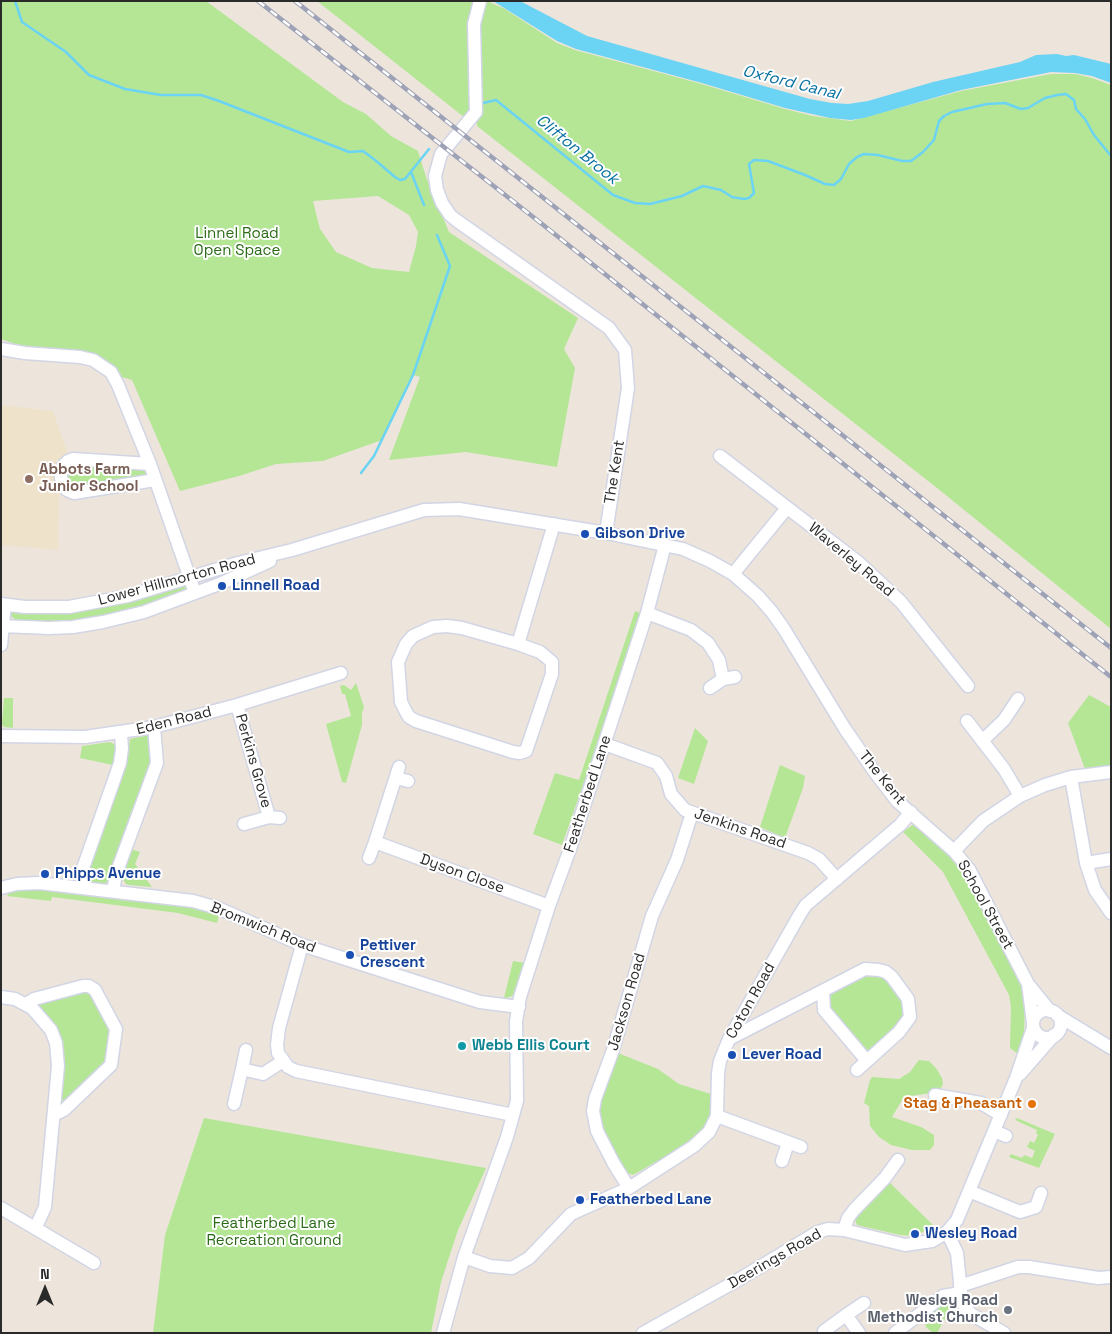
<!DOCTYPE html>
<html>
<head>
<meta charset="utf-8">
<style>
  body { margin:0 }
  #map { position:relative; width:1112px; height:1334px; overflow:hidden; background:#ede5dc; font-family:"Space Grotesk",sans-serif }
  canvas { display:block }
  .frame { position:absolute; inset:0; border:2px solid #2a2a2a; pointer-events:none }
  .north { position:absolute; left:20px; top:1264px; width:50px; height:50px; -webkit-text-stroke:4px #fff; paint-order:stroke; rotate:0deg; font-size:14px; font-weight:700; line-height:20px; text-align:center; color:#2a2a2a }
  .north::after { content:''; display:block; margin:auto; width:18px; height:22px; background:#2a2a2a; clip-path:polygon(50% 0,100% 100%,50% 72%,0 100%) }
</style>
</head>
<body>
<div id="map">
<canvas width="1112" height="1334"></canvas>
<div class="frame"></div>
<div class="north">N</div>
</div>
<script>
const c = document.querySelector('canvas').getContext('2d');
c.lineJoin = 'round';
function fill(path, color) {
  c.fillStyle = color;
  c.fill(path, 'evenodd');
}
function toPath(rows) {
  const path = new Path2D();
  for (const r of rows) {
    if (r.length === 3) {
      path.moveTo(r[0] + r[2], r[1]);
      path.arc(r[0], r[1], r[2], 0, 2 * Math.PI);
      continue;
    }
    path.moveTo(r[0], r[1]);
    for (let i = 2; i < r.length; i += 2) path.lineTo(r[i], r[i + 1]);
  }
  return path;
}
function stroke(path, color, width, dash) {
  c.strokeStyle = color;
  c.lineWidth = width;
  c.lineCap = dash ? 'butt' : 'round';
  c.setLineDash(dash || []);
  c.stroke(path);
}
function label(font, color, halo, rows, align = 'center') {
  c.font = font + ' "Space Grotesk",sans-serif';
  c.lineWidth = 4;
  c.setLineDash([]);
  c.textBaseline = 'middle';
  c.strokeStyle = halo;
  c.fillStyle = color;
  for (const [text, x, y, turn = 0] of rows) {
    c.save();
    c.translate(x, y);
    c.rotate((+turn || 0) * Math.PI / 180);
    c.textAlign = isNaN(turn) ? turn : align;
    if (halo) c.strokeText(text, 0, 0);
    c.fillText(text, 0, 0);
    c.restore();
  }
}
const education = toPath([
  [1,405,53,411,68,454,60,461,55,476,59,490,58,550,1,545]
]);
const green = toPath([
  [1,1,206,1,343,102,366,114,391,136,418,151,426,177,449,232,578,318,564,349,575,368,557,467,466,452,389,460,420,377,413,375,382,440,323,461,276,464,239,476,180,491,132,380,118,376,62,350,18,345,1,339],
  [378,196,409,215,418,232,416,246,409,272,372,268,336,252,320,229,313,201],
  [317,1,489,2,505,9,557,43,575,50,702,84,785,109,813,116,851,121,961,91,1051,74,1075,74,1092,78,1111,85,1111,629,937,488,477,126,476,113,469,121],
  [70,464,144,466,148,475,75,489,67,485,65,467],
  [182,583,186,586,186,590,181,594,120,614,83,621,37,623,17,621,10,615,11,611],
  [635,611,643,614,562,845,533,834,555,773,579,780],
  [356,683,364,707,362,713,362,725,346,783,342,782,326,724,351,716,345,694,342,694,340,686,344,685,351,690],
  [1089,695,1111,707,1111,766,1085,769,1068,723],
  [4,698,13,698,13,728,4,727,2,724],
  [695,728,708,741,694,784,678,778],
  [149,735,154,761,110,881,101,885,90,882,86,874,127,759,130,739],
  [110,742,116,745,113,765,80,758,82,746],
  [780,765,805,776,803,788,785,838,760,827],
  [914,824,928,833,966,875,1009,956,1021,986,1025,1000,1024,1041,1018,1054,1010,1048,1011,1007,1009,995,943,872,903,832],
  [131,849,140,852,135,864,152,887,129,885,126,884,122,878],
  [33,888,180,904,219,915,217,923,178,913,52,897,51,901,7,896,11,890],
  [513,961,526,963,515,994,510,997,504,998],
  [867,971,886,974,904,999,907,1013,870,1051,864,1051,826,1004,827,993],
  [89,989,112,1030,109,1060,69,1101,63,1102,59,1098,61,1067,36,1006,37,1001],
  [618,1053,658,1069,679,1084,714,1095,716,1103,707,1127,675,1151,633,1175,625,1172,602,1125,598,1110,600,1096],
  [919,1060,929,1061,936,1068,942,1078,943,1084,940,1090,931,1093,904,1097,892,1117,921,1127,934,1135,934,1145,930,1150,912,1150,891,1145,879,1137,870,1126,869,1106,864,1103,870,1080,872,1077,899,1079,910,1072],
  [204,1118,486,1168,458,1230,441,1282,431,1333,153,1333,165,1235],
  [1017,1118,1055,1134,1039,1168,1009,1157,1011,1154,1022,1158,1024,1155,1032,1158,1035,1151,1027,1147,1030,1141,1034,1143,1038,1135,1036,1133,1037,1130,1015,1120],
  [888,1181,935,1227,914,1236,900,1235,857,1225,855,1220,856,1215],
  [945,1301,951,1301,958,1307,946,1317,937,1333,933,1333,926,1327,924,1317]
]);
const water = toPath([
  [493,1,520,1,587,36,810,99,832,103,848,104,868,101,933,82,1020,62,1036,55,1057,54,1066,56,1074,55,1111,64,1111,83,1092,76,1075,73,1051,72,961,90,864,118,851,120,830,118,785,108,702,83,576,49,557,41]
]);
const stream = toPath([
  [15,1,22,22,66,52,89,75,125,89,161,95,201,95,219,101,349,152,363,151,375,160,395,177,400,180,405,179,429,149],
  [483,103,496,100,613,195,635,203,650,204,682,196,703,186,721,190,732,197,744,199,749,198,754,193,749,164,754,160,768,161,805,175,825,184,834,185,841,179,849,164,857,157,864,154,878,155,902,161,911,161,923,152,934,140,939,121,944,116,952,112,987,104,1005,103,1021,109,1028,108,1045,98,1057,95,1066,94,1074,100,1076,109,1085,119,1094,135,1111,156],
  [411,172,424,205],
  [361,473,374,456,413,375,450,266,437,235]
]);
const minor = toPath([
  [480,1,474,24,476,112,441,154,435,176,437,190,442,203,450,215,456,220,609,328,625,350,628,388,606,533],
  [1,349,25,353,80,357,93,360,111,372,118,385,150,464,195,593],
  [720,456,858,562,901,602,968,686],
  [150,464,73,459,68,461,65,464,61,469,61,478,67,490,74,493,155,480],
  [733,574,787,508],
  [1,604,25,607,69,607,128,596,238,563,292,550,424,510,459,509,606,533,683,549,710,561,733,574,758,596,772,612,784,629,845,729,874,771,897,801,954,851,969,869,1028,984,1050,1011],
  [647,613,691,630,708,643,719,660,723,679],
  [1,626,49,628,73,627,103,622,144,612,222,583,270,561],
  [518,644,462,628,447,626,433,627,413,636,406,644,398,662,401,702,405,710,409,717,416,721,513,752,520,753,526,751,552,674,552,662,540,652,518,644,554,524],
  [1,645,5,605],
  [710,688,723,679,735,677],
  [237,705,269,817],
  [967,721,1004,769,1020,796],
  [1,736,85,737,154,727,237,705,341,673],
  [982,741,1004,720,1018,699],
  [605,744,657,763,666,776,671,794,685,810,808,853,819,859,837,879],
  [399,767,375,842,549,906],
  [1071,777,1086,863,1095,890,1111,913],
  [396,778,408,781],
  [244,824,269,817,280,818],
  [954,851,983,821,1020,796,1045,785,1071,777,1111,772],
  [369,858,375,842],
  [1086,863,1111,859],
  [1,888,17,884,39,883,193,901,218,908,302,945,480,1002,519,1007],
  [83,888,82,871,120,763,122,749,121,733],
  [113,891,116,874,157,763,154,727],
  [302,945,279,1028,277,1045,278,1053,288,1067,296,1071,513,1115],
  [1028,984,1033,1023],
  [823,991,824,1010,867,1061],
  [1,997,15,999,32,1008,51,1030,56,1043,58,1066,45,1207,36,1227],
  [26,1004,34,999,83,986,89,986,95,990,116,1029,111,1065,64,1110,54,1115],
  [1047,1024,14],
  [1057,1015,1111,1048],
  [729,1039,865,969,879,970,886,972,892,977,908,999,910,1017,899,1032,857,1070],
  [246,1050,242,1069,263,1074,283,1061],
  [1020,1074,1054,1035],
  [935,1095,981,1103,1001,1115],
  [234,1104,242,1069],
  [717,1116,801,1147],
  [994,1131,1006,1136],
  [782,1161,788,1143],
  [629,1188,614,1164,597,1131,593,1111,595,1099,613,1050,652,916,677,860,692,813],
  [969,1191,1020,1212,1036,1207,1041,1193],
  [1,1208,94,1263],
  [844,1230,848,1218,854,1210,885,1178,898,1160],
  [947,1232,957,1253,962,1302,965,1307,971,1314,1004,1333],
  [464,1257,490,1266,512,1268,529,1258,571,1214,629,1188,694,1146,709,1132,717,1116,718,1073,720,1061,729,1039,800,914,806,905,900,825,911,812],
  [960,1286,1018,1267,1029,1267,1098,1278,1111,1277],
  [846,1315,864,1303],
  [824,1331,846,1315,859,1333],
  [443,1333,464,1257,507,1137,517,1101,516,1021,520,997,549,906,570,849,647,613,665,545],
  [643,1333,738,1280,818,1232,828,1229,844,1230,905,1245,932,1241,947,1232,957,1220,1016,1078,1033,1028],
  [895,1333,943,1296,961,1293]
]);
const rail = toPath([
  [258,1,537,220,1111,677],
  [295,1,1111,648]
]);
const markers = [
  [29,479,5,"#8d6e63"],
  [585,534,5,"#1a4fb4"],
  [222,586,5,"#1a4fb4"],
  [45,874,5,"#1a4fb4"],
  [350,955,5,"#1a4fb4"],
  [462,1046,5,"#0f9aa8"],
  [732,1055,5,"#1a4fb4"],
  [1032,1104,5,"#e8710a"],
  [580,1200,5,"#1a4fb4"],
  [915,1234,5,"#1a4fb4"],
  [1008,1310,5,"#6b7280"]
];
const parkNames = [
  ["Linnel Road",237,234],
  ["Open Space",237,251],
  ["Featherbed Lane",274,1224],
  ["Recreation Ground",274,1241]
];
const educationNames = [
  ["Abbots Farm",39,470],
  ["Junior School",39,487]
];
const streetNames = [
  ["The Kent",615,472,-81],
  ["Waverley Road",851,560,40],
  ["Lower Hillmorton Road",177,580,-15],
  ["Eden Road",174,721,-14],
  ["Perkins Grove",253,761,74],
  ["The Kent",882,778,51],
  ["Featherbed Lane",588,794,-72],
  ["Jenkins Road",740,829,19],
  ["Dyson Close",462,874,20],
  ["School Street",985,905,61],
  ["Bromwich Road",263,928,22],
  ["Coton Road",751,1001,-61],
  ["Jackson Road",627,1002,-74],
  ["Deerings Road",775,1259,-30]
];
const transitNames = [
  ["Gibson Drive",595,534],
  ["Linnell Road",232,586],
  ["Phipps Avenue",55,874],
  ["Pettiver",360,946],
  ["Crescent",360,963],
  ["Lever Road",742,1055],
  ["Featherbed Lane",590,1200],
  ["Wesley Road",925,1234]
];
const cultureNames = [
  ["Webb Ellis Court",472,1046]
];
const foodNames = [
  ["Stag & Pheasant",1022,1104]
];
const worshipNames = [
  ["Wesley Road",998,1301],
  ["Methodist Church",998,1318]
];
const waterNames = [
  ["Oxford Canal",791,83,14],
  ["Clifton Brook",577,150,39]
];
fill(education, '#efe2cb');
fill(green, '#b4e696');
fill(water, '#6bd3f3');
stroke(stream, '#6bd3f3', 2.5);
stroke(minor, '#d1d5e4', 15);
stroke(minor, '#fff', 12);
stroke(rail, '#9ea2b6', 4.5);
stroke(rail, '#fff', 2.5, [8]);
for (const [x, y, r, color] of markers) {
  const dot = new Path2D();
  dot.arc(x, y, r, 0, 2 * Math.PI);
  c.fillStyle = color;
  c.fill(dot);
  stroke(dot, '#fff', 2);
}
label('15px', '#2b6b17', '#fff', parkNames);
label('bold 15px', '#785e54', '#fff', educationNames, 'left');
label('15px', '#2a2a2a', '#fff', streetNames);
label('bold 15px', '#164399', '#fff', transitNames, 'left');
label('bold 15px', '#0d838f', '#fff', cultureNames, 'left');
label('bold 15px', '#c56008', '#fff', foodNames, 'right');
label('bold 15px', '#5b616d', '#fff', worshipNames, 'right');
label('italic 16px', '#0871a1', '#fff', waterNames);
</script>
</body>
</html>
